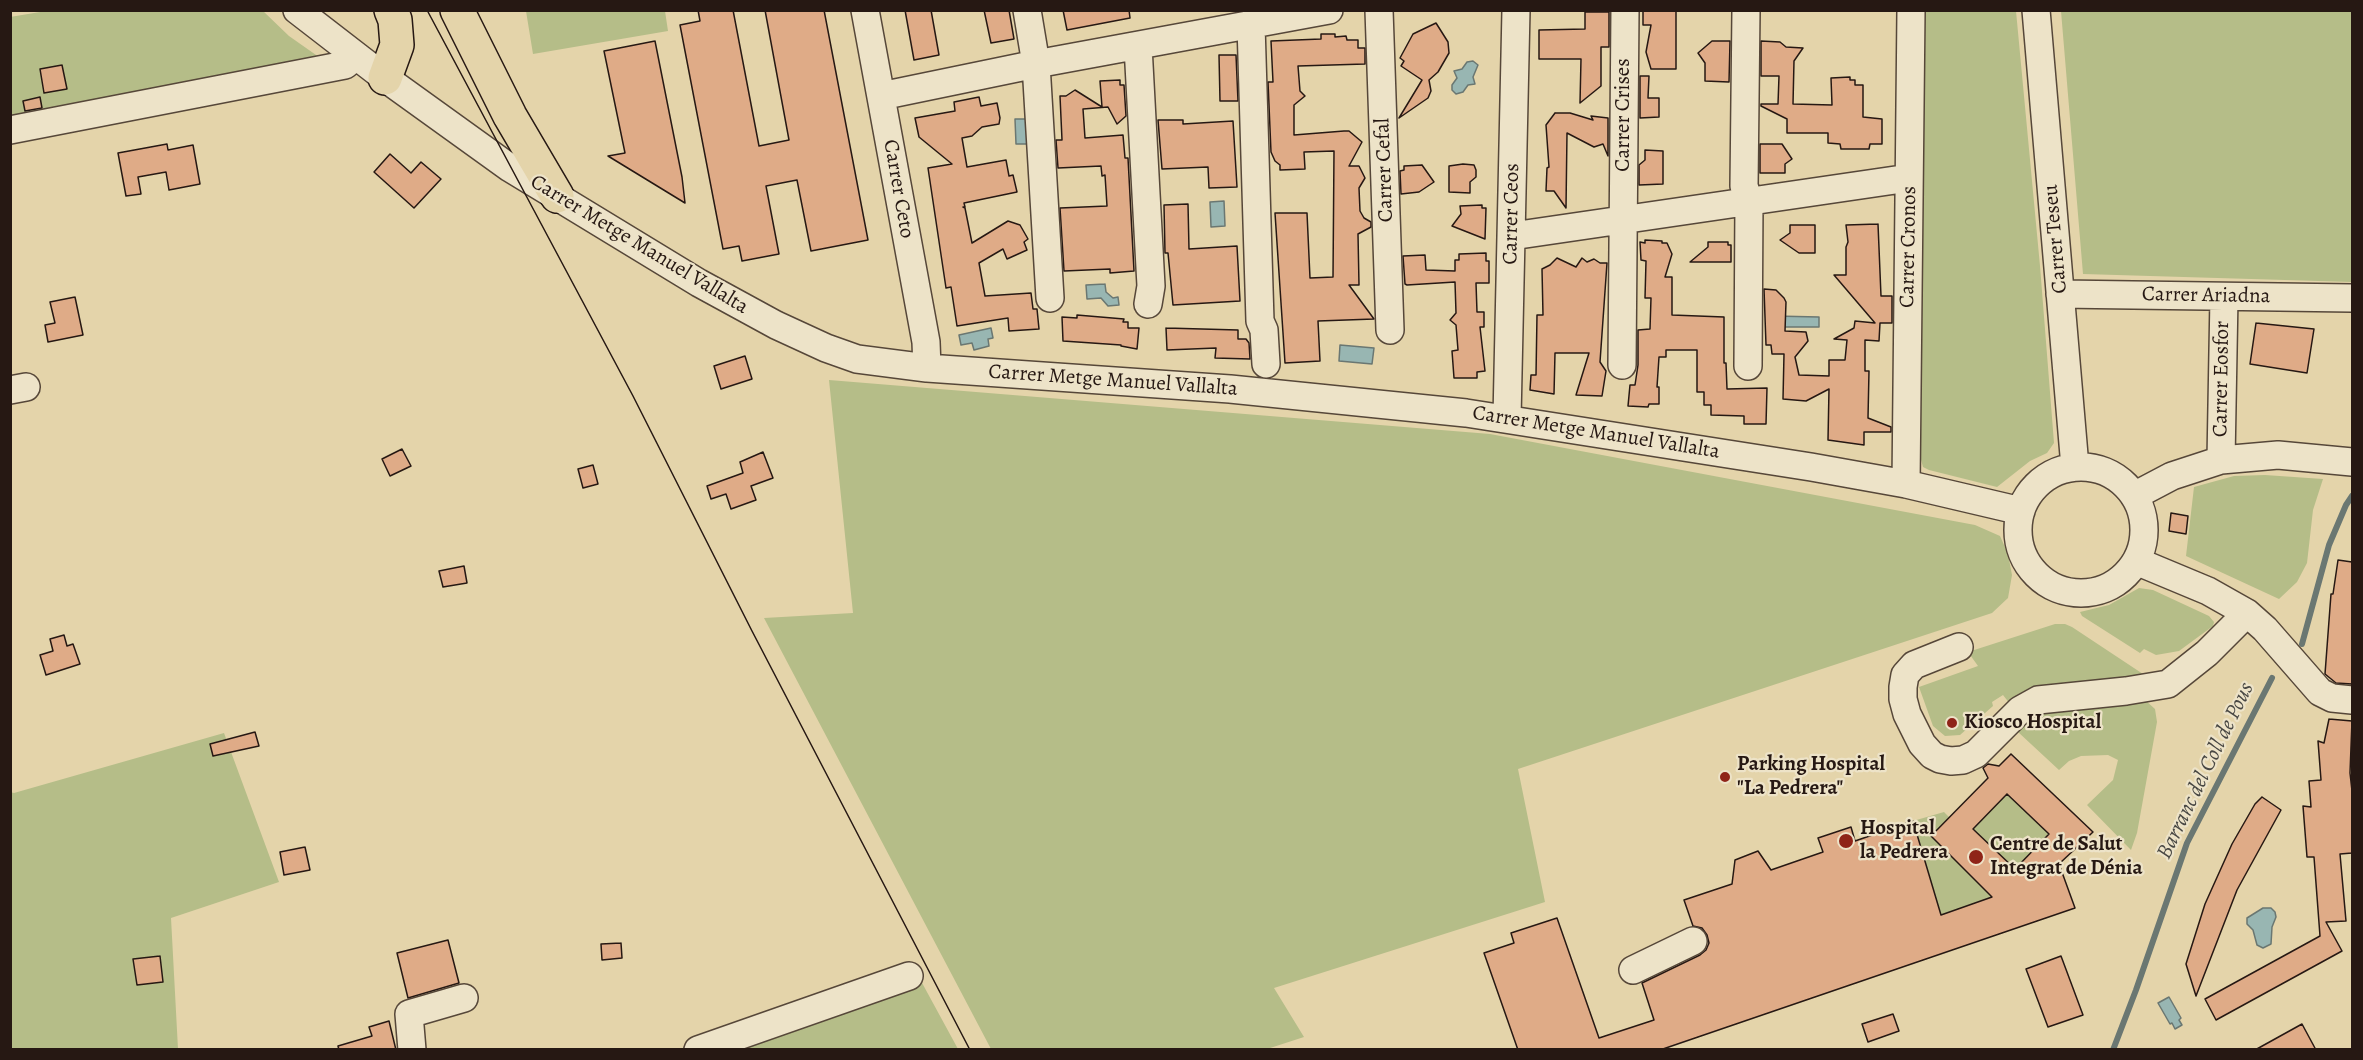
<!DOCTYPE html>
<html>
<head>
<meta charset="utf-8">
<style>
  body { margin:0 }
  #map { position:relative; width:2363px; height:1060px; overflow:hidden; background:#e4d4aa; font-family:Alegreya,serif }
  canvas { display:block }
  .frame { position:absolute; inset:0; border:12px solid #261813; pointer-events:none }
</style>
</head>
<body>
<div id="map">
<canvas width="2363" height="1060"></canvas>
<div class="frame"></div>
</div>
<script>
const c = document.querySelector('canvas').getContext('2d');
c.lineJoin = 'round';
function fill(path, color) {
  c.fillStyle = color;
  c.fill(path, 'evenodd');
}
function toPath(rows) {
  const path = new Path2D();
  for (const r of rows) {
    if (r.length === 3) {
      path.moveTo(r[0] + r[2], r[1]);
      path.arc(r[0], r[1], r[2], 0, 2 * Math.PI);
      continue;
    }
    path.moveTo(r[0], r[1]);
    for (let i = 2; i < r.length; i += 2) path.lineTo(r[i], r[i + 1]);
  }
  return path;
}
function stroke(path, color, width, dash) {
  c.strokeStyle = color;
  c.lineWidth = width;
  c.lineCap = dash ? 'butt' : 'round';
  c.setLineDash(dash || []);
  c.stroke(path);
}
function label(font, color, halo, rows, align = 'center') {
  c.font = font + ' Alegreya,serif';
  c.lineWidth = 4.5;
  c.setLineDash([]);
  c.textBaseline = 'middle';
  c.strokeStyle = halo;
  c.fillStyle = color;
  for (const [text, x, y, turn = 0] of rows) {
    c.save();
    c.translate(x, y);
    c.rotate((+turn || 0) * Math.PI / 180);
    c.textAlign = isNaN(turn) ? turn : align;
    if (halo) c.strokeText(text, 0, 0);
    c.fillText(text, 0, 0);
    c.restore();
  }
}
const green = toPath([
  [52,10,263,11,289,36,326,62,11,123,10,17],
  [526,11,665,11,668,31,533,54],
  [1924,11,2016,11,2040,266,2054,443,2047,453,2030,461,1997,487,1929,470,1923,467,1920,456],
  [2061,11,2352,11,2352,282,2083,274],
  [829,380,1490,434,1975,525,2000,536,2008,554,2012,575,2008,598,1992,613,1518,769,1545,902,1274,988,1304,1037,1264,1050,991,1049,764,618,853,613],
  [2265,475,2323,479,2313,510,2307,563,2297,582,2279,599,2186,556,2194,487,2234,476],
  [2139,588,2153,590,2209,616,2214,622,2213,626,2179,651,2156,655,2144,649,2140,653,2082,616,2080,612,2109,605],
  [2055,624,2065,624,2072,627,2143,674,2142,679,2010,704,2003,695,1992,702,1993,706,1960,735,1945,736,1933,726,1919,687,1978,666,1968,652],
  [2145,700,2155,709,2157,722,2137,833,2131,850,2087,805,2113,780,2118,760,2108,755,2081,756,2069,761,2059,770,2018,732,2041,711],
  [224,733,279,882,171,918,178,1049,11,1049,10,792,14,793],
  [2007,794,2049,834,2015,869,1973,829],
  [1944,812,1949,817,1931,836,1992,897,1941,915,1913,821],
  [921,981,958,1049,720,1050]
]);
const water = toPath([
  [1473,61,1478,65,1473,77,1475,84,1468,85,1463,92,1456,94,1452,90,1452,85,1457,78,1454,71,1462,69,1467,62,1473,61],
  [1015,119,1030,119,1030,144,1016,144,1015,119],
  [1224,201,1225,226,1211,227,1210,202,1224,201],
  [1105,284,1106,292,1113,298,1118,297,1119,305,1108,306,1101,298,1087,299,1086,285,1105,284],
  [1774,316,1819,317,1819,327,1774,327,1774,316],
  [991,328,993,338,988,339,989,346,974,350,972,343,961,345,959,335,991,328],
  [1340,345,1374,348,1372,364,1339,361,1340,345],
  [2263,908,2271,908,2275,912,2276,917,2272,927,2271,944,2263,948,2257,945,2253,930,2247,924,2247,918,2263,908],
  [2169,997,2181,1018,2179,1020,2182,1025,2175,1029,2172,1023,2170,1024,2158,1003,2169,997]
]);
const stream = toPath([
  [2302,644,2329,545,2346,505,2352,496],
  [2113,1050,2136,990,2187,843,2272,678]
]);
const building = toPath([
  [698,10,733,10,759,146,789,140,765,10,824,10,868,240,811,251,797,180,766,186,779,254,742,261,739,246,723,249,680,25,700,21,698,10],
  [905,10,931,10,939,55,914,60,905,10],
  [984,10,1009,10,1014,39,991,43,984,10],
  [1063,10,1129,10,1130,18,1067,30,1063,10],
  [1643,10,1676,10,1676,69,1651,69,1646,52,1651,25,1643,25,1643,10],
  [1585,12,1609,12,1609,47,1601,47,1601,86,1580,103,1581,59,1539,59,1539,30,1585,29,1585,12],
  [1436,23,1448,42,1449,53,1438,72,1429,80,1431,91,1428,98,1399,118,1422,80,1401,66,1404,61,1400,58,1413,34,1436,23],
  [1321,34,1335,34,1335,37,1346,36,1347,40,1358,40,1358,48,1365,48,1365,64,1298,66,1300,91,1305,96,1294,105,1294,135,1344,131,1349,131,1362,142,1349,166,1359,166,1365,178,1359,188,1360,211,1364,218,1371,222,1371,227,1358,234,1359,285,1349,285,1374,319,1318,321,1320,361,1285,363,1275,213,1307,213,1310,278,1333,277,1334,151,1304,152,1305,169,1280,170,1280,165,1275,161,1271,152,1268,82,1273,82,1271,41,1321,39,1321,34],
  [655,41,682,177,685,203,608,156,625,153,604,51,655,41],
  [1712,41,1730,41,1729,82,1705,81,1705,63,1698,53,1712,41],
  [1761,41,1780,42,1786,47,1803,48,1794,61,1793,104,1832,105,1831,78,1850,77,1850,80,1855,80,1855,85,1863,85,1863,117,1882,119,1882,144,1870,144,1869,149,1841,149,1840,144,1828,143,1828,133,1787,133,1787,119,1761,106,1761,104,1778,104,1779,76,1761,76,1761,41],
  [1219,55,1236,55,1238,101,1220,101,1219,55],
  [62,65,67,89,44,93,40,69,62,65],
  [1640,76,1649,76,1648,98,1659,98,1659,117,1640,118,1640,76],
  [1120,80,1120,85,1124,85,1126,116,1117,124,1108,107,1083,109,1085,138,1123,135,1125,158,1128,158,1134,271,1110,273,1110,269,1064,271,1060,208,1107,206,1105,175,1102,176,1101,166,1058,168,1056,140,1062,140,1060,96,1066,96,1075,90,1102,107,1100,81,1120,80],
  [40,97,42,108,25,111,23,101,40,97],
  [979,97,981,106,997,103,1000,118,999,124,982,127,972,136,962,138,967,167,1006,160,1009,176,1013,175,1017,192,964,203,965,207,963,207,965,208,972,243,1008,221,1020,225,1028,239,1024,242,1027,250,1007,259,1003,249,979,263,985,296,1031,293,1033,309,1037,309,1039,329,1009,331,1008,318,957,326,951,287,946,288,928,168,952,164,919,137,915,118,955,111,954,102,979,97],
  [1555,113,1570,113,1593,120,1591,116,1608,118,1608,156,1603,144,1594,147,1567,133,1566,208,1554,191,1546,191,1547,168,1549,167,1546,125,1555,113],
  [1158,120,1183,120,1183,124,1233,121,1237,187,1209,188,1208,167,1162,169,1158,120],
  [167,144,168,150,193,145,200,184,169,190,166,172,138,177,141,194,126,196,118,153,167,144],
  [1760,144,1782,144,1792,159,1785,164,1785,173,1760,173,1760,144],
  [1645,150,1663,151,1663,184,1639,185,1639,165,1645,160,1645,150],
  [390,154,411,173,421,162,441,179,414,208,374,172,390,154],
  [1463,164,1474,165,1476,170,1476,177,1470,182,1470,193,1449,192,1449,166,1463,164],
  [1422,165,1434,182,1419,192,1401,194,1400,171,1404,170,1404,166,1422,165],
  [1188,204,1189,249,1237,246,1240,301,1173,305,1168,253,1165,253,1164,205,1188,204],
  [1482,205,1482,208,1486,208,1485,239,1452,226,1461,214,1460,206,1482,205],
  [1878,224,1881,296,1892,296,1892,323,1880,323,1879,341,1865,340,1865,371,1869,371,1868,418,1891,427,1891,432,1864,432,1864,445,1828,440,1829,389,1806,401,1783,399,1784,354,1772,354,1771,345,1766,345,1764,289,1776,290,1784,298,1786,302,1785,331,1806,332,1808,341,1795,357,1799,375,1829,376,1829,360,1845,360,1847,340,1834,339,1854,328,1855,321,1875,323,1834,275,1846,275,1846,247,1848,242,1846,225,1878,224],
  [1790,225,1815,225,1815,253,1799,253,1780,240,1790,233,1790,225],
  [1645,240,1662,241,1662,243,1667,243,1672,254,1665,277,1672,277,1672,315,1724,317,1724,363,1726,363,1727,389,1767,388,1766,424,1744,424,1744,416,1711,415,1711,405,1704,405,1704,392,1697,392,1697,350,1666,350,1666,357,1659,357,1657,387,1659,387,1659,404,1649,404,1648,407,1628,406,1630,385,1635,385,1638,365,1638,330,1650,329,1651,298,1645,298,1646,261,1641,260,1640,242,1645,243,1645,240],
  [1708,242,1728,242,1728,245,1731,245,1731,262,1690,262,1708,247,1708,242],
  [1486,253,1486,261,1489,261,1489,283,1476,283,1477,312,1484,312,1484,327,1480,327,1485,371,1477,372,1477,378,1454,378,1452,351,1458,350,1456,325,1450,320,1456,313,1455,282,1407,285,1405,284,1403,256,1425,255,1426,270,1455,271,1455,260,1459,260,1459,254,1486,253],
  [1557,258,1576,267,1582,258,1587,262,1594,259,1600,263,1607,263,1600,362,1606,371,1602,396,1576,395,1589,353,1555,353,1554,394,1530,390,1531,375,1536,375,1537,315,1543,315,1542,269,1550,265,1557,258],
  [75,297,83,335,48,342,45,325,55,323,50,302,75,297],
  [1077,315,1124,319,1123,322,1128,322,1128,328,1139,328,1137,349,1121,346,1121,345,1063,341,1062,317,1077,318,1077,315],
  [2256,323,2314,329,2307,373,2250,364,2256,323],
  [1166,328,1238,330,1238,339,1246,339,1249,343,1250,359,1215,358,1216,348,1167,350,1166,328],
  [745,356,752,379,721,389,714,366,745,356],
  [402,449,411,466,390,476,382,459,402,449],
  [763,452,773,478,751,486,756,500,731,509,726,494,711,499,707,486,743,473,740,462,763,452],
  [593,465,598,484,583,488,578,469,593,465],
  [2171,513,2188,516,2186,534,2169,531,2171,513],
  [2338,560,2352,562,2352,684,2336,683,2325,674,2331,594,2333,594,2338,560],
  [464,566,467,583,443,587,439,571,464,566],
  [64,635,67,646,73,644,80,664,46,675,40,655,53,651,50,639,64,635],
  [2329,719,2352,721,2350,773,2352,791,2352,853,2340,854,2346,921,2326,922,2342,951,2216,1020,2205,999,2320,936,2314,857,2307,857,2303,806,2311,807,2309,781,2321,780,2318,741,2324,743,2329,719],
  [255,732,259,746,213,756,210,744,255,732],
  [2011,754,2093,832,2059,864,2075,908,1660,1050,1518,1050,1484,953,1514,943,1511,933,1557,918,1599,1038,1654,1020,1642,983,1700,955,1706,950,1709,943,1707,935,1702,928,1693,926,1684,900,1732,884,1735,860,1758,851,1771,870,1823,852,1818,838,1851,827,1855,841,1913,821,1941,915,1992,897,1931,836,1988,778,1983,768,1988,764,1999,766,2011,754],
  [2007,794,2049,834,2015,869,1973,829,2007,794],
  [2262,797,2281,810,2237,890,2196,996,2186,964,2205,904,2232,844,2255,804,2262,797],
  [305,847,310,870,284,875,280,852,305,847],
  [448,940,459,983,408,998,397,953,448,940],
  [621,943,622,958,602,960,601,944,621,943],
  [160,956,163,982,137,985,133,959,160,956],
  [2061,956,2083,1015,2048,1027,2026,969,2061,956],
  [1893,1014,1899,1031,1868,1042,1862,1024,1893,1014],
  [389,1021,396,1050,339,1050,338,1046,372,1036,369,1027,389,1021],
  [2302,1024,2316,1050,2255,1050,2302,1024]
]);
const minor = toPath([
  [297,10,385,78,510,168,699,283,776,325,826,348,857,359,927,368,1230,389,1466,413,1811,467,1906,484,2021,511],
  [865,10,926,342,927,368],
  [1027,10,1036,64,1050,298],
  [1379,10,1390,330],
  [1746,10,1744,186,1749,201,1748,366],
  [2036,10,2075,467],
  [1251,25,1260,321,1264,330,1266,364],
  [1138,46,1151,286,1148,304],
  [881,96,1036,64,1329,10],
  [10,130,345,65,356,56],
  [1512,236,1909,178],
  [2060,294,2352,298],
  [1622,365,1625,10],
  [10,390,26,387],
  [1507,418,1516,10],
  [2221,460,2224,297],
  [2081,530,63],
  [1906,484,1911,10],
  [2134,496,2172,476,2221,460,2278,455,2352,462],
  [2136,561,2208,591,2247,613,2265,629,2320,692,2332,698,2352,700],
  [1959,647,1914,665,1905,675,1903,687,1903,699,1907,714,1922,744,1932,755,1940,759,1951,761,1963,760,1976,754,2020,710,2038,700,2126,691,2168,684,2207,653,2247,613],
  [1633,970,1693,941],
  [412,1050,409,1014,464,998],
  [698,1050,909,976]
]);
const major = toPath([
  [457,10,510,116,557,196],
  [385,78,397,45,395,20,391,10]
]);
const tram = toPath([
  [427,10,633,396,752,631,970,1050]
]);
const markers = [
  [1952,723,6,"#8f2418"],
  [1725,777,6,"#8f2418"],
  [1846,841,8,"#8f2418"],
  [1976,857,8,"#8f2418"]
];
const streetNames = [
  ["Carrer Crises",1624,115,-90],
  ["Carrer Cefal",1385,170,-92],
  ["Carrer Ceto",898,189,80],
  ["Carrer Ceos",1512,214,-89],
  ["Carrer Teseu",2056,239,-95],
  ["Carrer Metge Manuel Vallalta",639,245,31],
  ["Carrer Cronos",1909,247,-89],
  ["Carrer Ariadna",2206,296,1],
  ["Carrer Eosfor",2222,379,-89],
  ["Carrer Metge Manuel Vallalta",1113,381,4],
  ["Carrer Metge Manuel Vallalta",1596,433,9]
];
const poiNames = [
  ["Kiosco Hospital",1964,723],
  ["Parking Hospital",1737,765],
  ["\"La Pedrera\"",1737,789],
  ["Hospital",1860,829],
  ["la Pedrera",1860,853],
  ["Centre de Salut",1990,845],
  ["Integrat de Dénia",1990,869]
];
const waterNames = [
  ["Barranc del Coll de Pous",2206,771,-64]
];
fill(green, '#b5bd88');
fill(water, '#98b6b2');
stroke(water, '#6a7772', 1.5);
stroke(stream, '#6a7772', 6);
fill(building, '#dfab87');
stroke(building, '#261813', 1.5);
stroke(minor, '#564739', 30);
stroke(major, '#261813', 36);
stroke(minor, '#ede3c8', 27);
stroke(major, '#e4d4aa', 33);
stroke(tram, '#261813', 1.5);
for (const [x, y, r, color] of markers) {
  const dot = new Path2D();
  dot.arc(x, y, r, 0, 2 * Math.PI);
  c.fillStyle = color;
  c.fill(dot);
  stroke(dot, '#ede3c8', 2);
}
label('21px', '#261813', '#ede3c8', streetNames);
label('bold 21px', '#261813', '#ede3c8', poiNames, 'left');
label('italic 22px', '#484743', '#ede3c8', waterNames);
</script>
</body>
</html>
